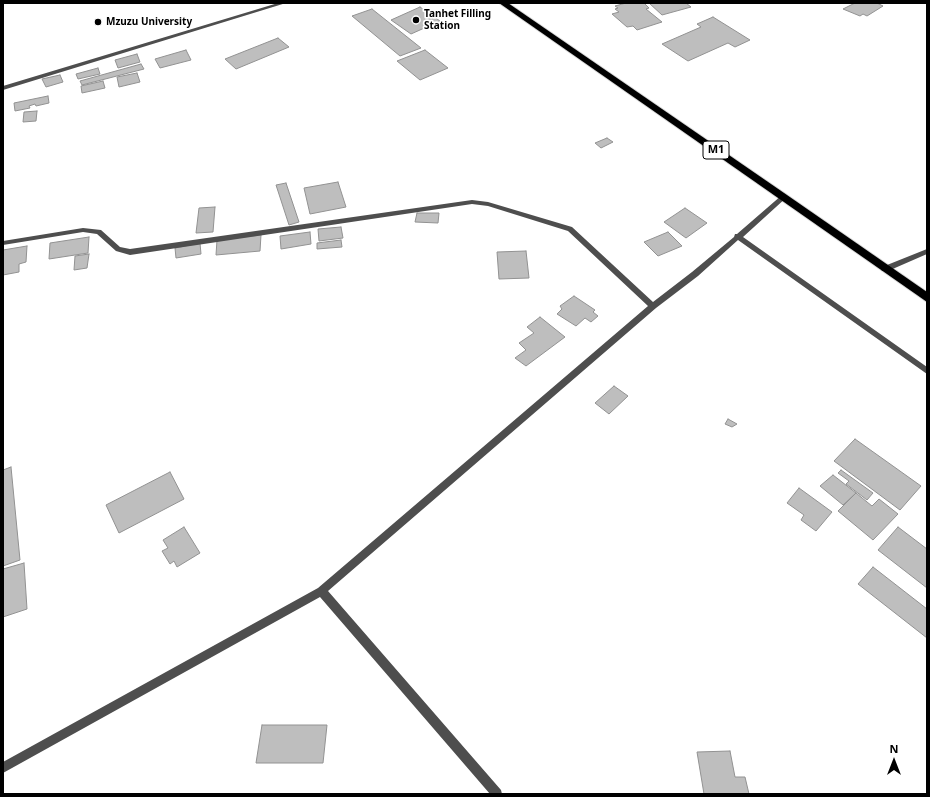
<!DOCTYPE html>
<html>
<head>
<meta charset="utf-8">
<style>
  body { margin:0 }
  #map { position:relative; width:930px; height:797px; overflow:hidden; background:#fff; font-family:"Noto Sans",sans-serif }
  canvas { display:block }
  .frame { position:absolute; inset:0; border:4px solid #000; pointer-events:none }
  .north { position:absolute; left:874px; top:741px; width:40px; height:40px; -webkit-text-stroke:3px #fff; paint-order:stroke; rotate:0deg; font-size:11px; font-weight:700; line-height:16px; text-align:center; color:#000 }
  .north::after { content:''; display:block; margin:auto; width:14px; height:18px; background:#000; clip-path:polygon(50% 0,100% 100%,50% 72%,0 100%) }
</style>
</head>
<body>
<div id="map">
<canvas width="930" height="797"></canvas>
<div class="frame"></div>
<div class="north">N</div>
</div>
<script>
const c = document.querySelector('canvas').getContext('2d');
c.lineJoin = 'round';
function fill(path, color) {
  c.fillStyle = color;
  c.fill(path, 'evenodd');
}
function toPath(rows) {
  const path = new Path2D();
  for (const r of rows) {
    path.moveTo(r[0], r[1]);
    for (let i = 2; i < r.length; i += 2) path.lineTo(r[i], r[i + 1]);
  }
  return path;
}
function stroke(path, color, width, dash) {
  c.strokeStyle = color;
  c.lineWidth = width;
  c.lineCap = dash ? 'butt' : 'round';
  c.setLineDash(dash || []);
  c.stroke(path);
}
function label(font, color, halo, rows, align = 'center') {
  c.font = font + ' "Noto Sans",sans-serif';
  c.lineWidth = 3.5;
  c.setLineDash([]);
  c.textBaseline = 'middle';
  c.strokeStyle = halo;
  c.fillStyle = color;
  for (const [text, x, y, turn = 0] of rows) {
    c.save();
    c.translate(x, y);
    c.rotate((+turn || 0) * Math.PI / 180);
    c.textAlign = isNaN(turn) ? turn : align;
    if (halo) c.strokeText(text, 0, 0);
    c.fillText(text, 0, 0);
    c.restore();
  }
}
const building = toPath([
  [626,3,644,3,649,8,646,9,662,22,637,30,633,26,627,27,612,14,619,12,615,9,618,8,615,6,626,3],
  [649,3,686,3,691,7,662,15,649,3],
  [855,3,877,3,883,6,867,16,863,14,860,16,843,9,855,3],
  [420,7,440,21,411,34,391,20,420,7],
  [372,9,421,48,400,56,352,16,372,9],
  [713,17,750,40,735,47,728,43,688,61,662,44,701,27,697,24,713,17],
  [278,38,289,47,236,69,225,59,278,38],
  [186,50,191,60,160,68,155,59,186,50],
  [425,50,448,68,420,80,397,61,425,50],
  [137,54,140,62,118,68,115,60,137,54],
  [141,64,144,69,82,85,80,81,141,64],
  [98,68,100,74,78,79,76,74,98,68],
  [137,73,140,82,119,87,117,77,137,73],
  [60,75,63,82,46,87,42,79,60,75],
  [103,81,105,88,82,93,81,86,103,81],
  [48,96,49,103,36,106,35,104,29,106,30,108,15,111,14,103,48,96],
  [37,111,36,121,23,122,24,112,37,111],
  [607,138,613,142,601,148,595,143,607,138],
  [338,182,346,207,310,214,304,188,338,182],
  [286,183,299,222,289,225,276,185,286,183],
  [215,207,213,232,196,233,199,208,215,207],
  [685,208,707,223,686,238,664,222,685,208],
  [417,213,439,213,438,223,415,222,417,213],
  [341,227,343,238,319,241,318,229,341,227],
  [310,232,311,244,281,249,280,236,310,232],
  [668,232,682,246,658,256,644,242,668,232],
  [261,235,260,251,216,255,217,240,261,235],
  [89,237,88,253,49,259,50,243,89,237],
  [341,240,342,247,317,249,317,243,341,240],
  [200,243,201,254,176,258,175,248,200,243],
  [27,246,26,262,19,264,19,272,3,275,3,250,27,246],
  [526,251,529,278,499,279,497,252,526,251],
  [89,254,87,268,74,270,75,256,89,254],
  [574,296,595,310,593,312,598,316,591,322,585,318,576,326,557,314,562,309,560,306,574,296],
  [540,317,565,337,526,366,515,358,526,350,519,343,534,333,527,327,540,317],
  [614,386,628,396,609,414,595,403,614,386],
  [728,419,737,424,732,427,725,424,728,419],
  [855,439,921,486,900,510,834,461,855,439],
  [11,467,20,560,3,566,3,470,11,467],
  [841,470,873,493,867,500,846,484,849,481,838,473,841,470],
  [170,472,184,499,119,533,106,505,170,472],
  [833,475,856,493,843,505,820,486,833,475],
  [799,488,832,512,816,531,801,520,804,515,787,503,799,488],
  [856,493,872,506,879,499,898,514,873,540,838,511,856,493],
  [184,527,200,553,177,567,174,561,170,564,162,551,168,548,163,540,184,527],
  [898,527,927,549,927,588,878,550,898,527],
  [24,563,27,609,3,617,3,569,24,563],
  [873,567,927,609,927,638,858,584,873,567],
  [262,725,327,725,323,763,256,763,262,725],
  [730,751,735,777,745,777,749,794,704,794,697,752,730,751]
]);
const street = toPath([
  [278,3,286,3,3,90,3,86,278,3],
  [782,195,784,195,787,197,743,237,927,367,927,374,738,240,698,276,656,308,328,591,501,790,502,794,490,794,320,597,3,773,3,762,318,588,648,306,568,231,488,206,472,204,130,255,116,251,97,234,83,232,3,245,3,241,83,228,101,230,120,247,130,249,472,200,488,202,572,227,653,302,692,272,734,237,735,234,737,234,782,195],
  [927,249,927,254,888,271,882,271,881,269,882,267,927,249]
]);
const highway = toPath([
  [499,3,508,3,787,195,927,292,927,302,499,3]
]);
const markers = [
  [416,20,4,"#000"],
  [98,22,4,"#000"]
];
const farPoinames = [
  ["Tanhet Filling",424,14],
  ["Station",424,26],
  ["Mzuzu University",106,22]
];
const shields = [
  [716,150,26]
];
const shieldNames = [
  ["M1",716,150]
];
fill(building, '#bebebe');
stroke(building, '#929292', 1);
stroke(highway, '#dbdbdb', 2);
fill(street, '#4e4e4e');
fill(highway, '#000');
for (const [x, y, r, color] of markers) {
  const dot = new Path2D();
  dot.arc(x, y, r, 0, 2 * Math.PI);
  c.fillStyle = color;
  c.fill(dot);
  stroke(dot, '#fff', 1.5);
}
label('bold 10px', '#000', '#fff', farPoinames, 'left');
for (const [x, y, w] of shields) {
  const box = new Path2D();
  box.roundRect(x - w / 2, y - 9, w, 18, 3);
  c.fillStyle = '#fff';
  c.fill(box);
  stroke(box, '#000', 1);
}
label('bold 11px', '#000', null, shieldNames);
</script>
</body>
</html>
